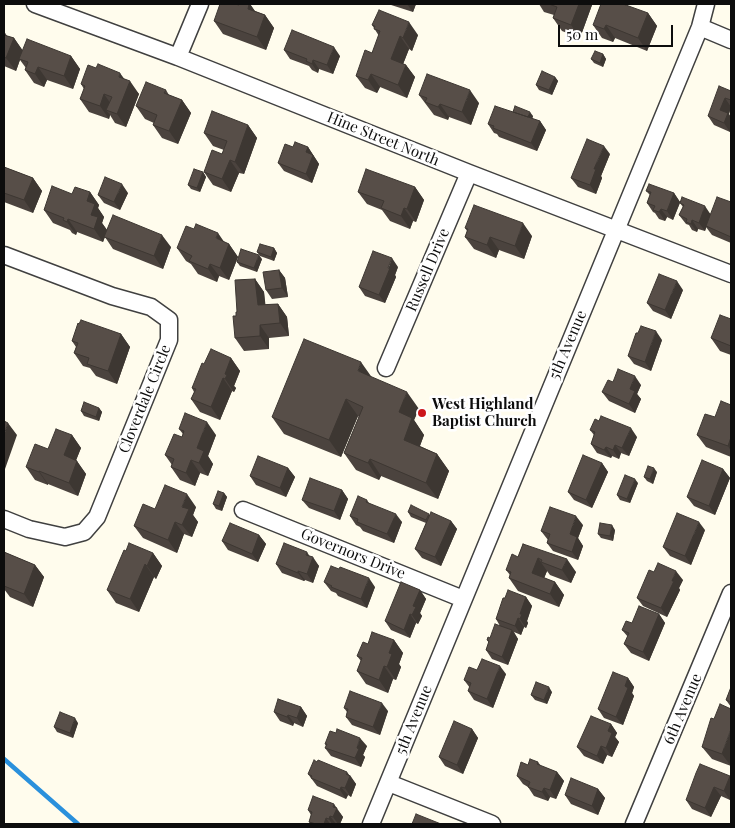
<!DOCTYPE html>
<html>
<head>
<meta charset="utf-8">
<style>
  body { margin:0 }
  #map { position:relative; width:735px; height:828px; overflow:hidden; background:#fffced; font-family:"Playfair Display",serif }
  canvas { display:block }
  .frame { position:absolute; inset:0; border:5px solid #0d0d0d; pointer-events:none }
  .scale { position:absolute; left:558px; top:25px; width:115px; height:22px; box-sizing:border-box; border:2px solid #0d0d0d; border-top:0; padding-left:6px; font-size:15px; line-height:18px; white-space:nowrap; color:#0d0d0d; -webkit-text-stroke:4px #fff; paint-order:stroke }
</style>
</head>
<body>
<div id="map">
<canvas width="735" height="828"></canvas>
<div class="frame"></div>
<div class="scale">50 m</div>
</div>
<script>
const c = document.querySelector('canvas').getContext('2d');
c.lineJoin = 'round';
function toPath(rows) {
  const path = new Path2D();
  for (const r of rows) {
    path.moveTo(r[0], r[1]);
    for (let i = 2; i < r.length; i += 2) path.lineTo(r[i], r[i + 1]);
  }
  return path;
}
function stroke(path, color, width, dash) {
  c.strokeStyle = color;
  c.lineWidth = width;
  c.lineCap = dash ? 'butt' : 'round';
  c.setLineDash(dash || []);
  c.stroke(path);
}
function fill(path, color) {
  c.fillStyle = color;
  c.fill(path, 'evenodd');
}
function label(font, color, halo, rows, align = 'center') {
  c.font = font + ' "Playfair Display",serif';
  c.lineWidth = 5;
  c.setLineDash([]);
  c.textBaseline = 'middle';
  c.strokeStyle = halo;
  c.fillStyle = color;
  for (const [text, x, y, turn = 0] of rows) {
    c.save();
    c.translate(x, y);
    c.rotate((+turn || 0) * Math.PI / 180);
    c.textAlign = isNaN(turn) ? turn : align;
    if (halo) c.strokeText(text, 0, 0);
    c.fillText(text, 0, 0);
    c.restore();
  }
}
const stream = toPath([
  [4,759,78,824]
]);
const minor = toPath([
  [35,4,178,57,469,173,731,274],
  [700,27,731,40],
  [178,57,200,4],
  [4,255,112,296,151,307,169,320,169,340,97,517,84,532,65,537,29,529,4,519],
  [386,368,469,173],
  [243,510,463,599],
  [389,783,492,824],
  [371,824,700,27,706,4],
  [634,824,731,593]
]);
const wall = toPath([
  [250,4,255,11,265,15,274,28,266,50,223,34,214,21,239,5],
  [388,4,416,4,413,12],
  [539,4,591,4,592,5,580,38,562,31,553,18,554,15,544,12],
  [648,13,657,26,647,51,615,38,613,42,602,38,593,25],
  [372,25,418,35,412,51,409,49,403,64,406,65,415,77,407,98,380,87,377,93,365,88,356,76,372,53,379,36],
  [4,31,7,36,14,38,23,51,71,56,80,69,73,89,47,80,44,87,34,83,25,70,26,68,20,60,16,71,4,66],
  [284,50,340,56,333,74,319,69,318,73,312,70,309,66,290,59],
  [603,54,606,59,603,67,594,63,591,59],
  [555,77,558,81,552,95,539,90,536,85],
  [125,79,139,94,126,127,115,123,110,115,109,119,89,112,80,99,84,89,81,84],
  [166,90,169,95,182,100,191,113,178,144,162,138,153,125,154,123,145,119,136,106],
  [731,91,731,107,729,114,731,118,731,129,730,132,714,125,708,116],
  [419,95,479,103,471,125,449,117,448,120,434,115],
  [513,112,533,116,532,119,540,121,546,130,537,151,499,137,497,134,494,133,488,124],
  [248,125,257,138,244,174,239,173,231,192,213,185,204,172,222,154,224,150,213,146,204,133],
  [293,147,308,147,319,164,312,183,284,171,278,163],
  [610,154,601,176,602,178,596,194,578,187,571,178],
  [4,167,33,178,42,191,33,213,4,202],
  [203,172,206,177,200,192,191,189,188,185],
  [415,187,424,200,416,222,413,221,410,229,390,221,382,210,367,204,358,192],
  [646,191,674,193,680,202,711,214,731,202,731,243,712,235,706,227,705,231,698,229,697,232,692,230,689,225,686,224,679,215,683,207,680,203,673,220,667,217,665,221,659,219,655,213,653,212,647,203,650,195],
  [90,192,99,205,98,208,104,217,102,223,107,230,171,247,163,269,113,249,105,237,103,242,77,232,76,235,72,233,70,230,53,223,44,210,72,194],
  [128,193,120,210,104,203,98,195],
  [465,228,532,236,524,259,499,250,496,258,474,249,465,237,467,231],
  [224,242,229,244,238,257,229,280,219,276,217,282,198,274,191,264,186,261,177,248],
  [274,248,277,253,274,261,260,256,257,252],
  [262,259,257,272,240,266,237,262],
  [398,267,395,275,396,277,385,303,365,296,359,287],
  [279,270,285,278,288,297,272,299,266,290],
  [255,279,264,292,265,305,278,304,287,317,289,336,269,338,269,349,244,351,235,338,236,316,237,312],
  [683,290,671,319,653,311,647,303],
  [731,319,731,355,720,351,711,338],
  [79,324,121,334,130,347,117,384,96,376,90,368,83,366,74,353,76,347,72,341],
  [662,340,651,371,634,364,628,356],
  [231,358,240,371,234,386,236,388,234,392,232,391,220,420,200,412,191,399,194,392,192,388,204,364],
  [371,377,419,409,414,420,424,435,420,446,437,454,449,471,438,499,381,476,379,480,356,470,344,453,359,417,358,416,341,457,284,434,272,417],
  [613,382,641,385,637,394,641,399,635,413,609,401,602,392],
  [731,405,731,457,706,447,697,435,715,417],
  [99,408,102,412,99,421,84,416,81,411],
  [179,429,216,435,208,456,213,464,208,476,200,473,195,486,180,480,171,467,172,465,165,455,182,437,183,434],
  [590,430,637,437,629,456,621,453,619,459,612,456,611,458,597,453,591,444,594,435],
  [72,435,81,448,76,460,86,474,78,496,48,484,48,485,35,480,26,467,48,449],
  [602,463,608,472,592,508,574,500,568,492],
  [288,468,295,477,286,497,256,485,250,476],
  [723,469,730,478,715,515,694,506,687,497],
  [657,472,653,484,647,481,644,477],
  [638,483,630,503,620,500,617,495],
  [342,490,348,499,340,520,309,508,302,500],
  [224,493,227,497,222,511,216,509,213,504],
  [367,500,369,503,402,522,394,543,363,531,360,527,356,525,350,516],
  [196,507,193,515,198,522,192,537,184,534,177,553,143,538,134,526,155,509],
  [408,512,430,515,451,521,457,529,441,566,422,558,415,549,426,523,411,517],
  [583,525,578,538,583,546,578,560,553,551,547,543,548,540,541,531],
  [615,530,613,541,601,538,598,534],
  [705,530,691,565,670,556,663,547],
  [259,535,266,544,258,562,228,550,222,541],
  [523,544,576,572,571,583,550,575,547,571,544,578,555,582,564,595,559,607,518,591,509,578,510,575,506,570,518,557],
  [4,552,35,565,44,577,33,607,10,597,4,589],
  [153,553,162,566,156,579,154,577,139,612,116,603,107,590],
  [310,556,319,566,313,583,305,580,304,581,282,573,276,564],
  [654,572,683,580,679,588,680,590,667,617,643,606,637,598],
  [324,582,375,587,367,608,338,596,336,593,331,591],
  [420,590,426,599,420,613,422,616,418,624,416,623,410,638,391,630,385,621],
  [526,597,532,606,527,621,528,623,526,628,524,627,521,635,514,632,518,639,508,665,492,659,486,650,489,643,487,640,490,638,500,626,496,619,505,598],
  [659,614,665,623,649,661,631,653,624,644,628,637,622,630,632,623],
  [394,640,403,653,399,664,401,667,396,680,393,679,388,693,366,684,357,671,361,661,357,656,368,644],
  [477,670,506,674,493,708,474,700,468,691,470,688,464,680],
  [628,678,634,687,632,693,634,696,623,725,604,718,598,709],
  [731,687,731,707,726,700],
  [552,692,547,704,535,700,531,695],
  [301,707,307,716,303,727,294,723,293,726,280,721,274,712],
  [344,708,388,711,380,735,352,725,346,717,347,712],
  [714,719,731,766,712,759,702,747],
  [78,723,73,738,57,732,54,727],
  [611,724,617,733,615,737,619,742,612,757,607,755,603,764,584,756,577,747],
  [472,729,478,738,463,774,445,766,439,757],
  [325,744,367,746,363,755,365,757,361,767,331,756,325,748,326,746],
  [538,762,541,766,557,772,564,781,556,799,550,797,548,801,534,796,528,787,523,784,517,776,528,765],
  [308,774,350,775,356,784,351,797,348,795,346,799,317,786],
  [730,776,730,800,721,796,711,817,692,809,686,800],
  [598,789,605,798,598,815,571,804,565,795],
  [308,810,340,813,343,817,340,824,311,824,309,822,311,815]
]);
const shadedWall = toPath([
  [249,4,250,4,258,16,248,9],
  [407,4,416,4,413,12],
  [579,4,591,4,592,5,580,38,571,25],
  [648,13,657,26,647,51,638,38],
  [265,15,274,28,266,50,257,37],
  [409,22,418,35,412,51,403,38],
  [606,25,615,38,613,42,604,29],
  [400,36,409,49,400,72,391,59],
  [14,38,23,51,16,71,6,58],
  [334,47,340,56,333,74,327,65],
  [603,54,606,59,603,67,600,63],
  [71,56,80,69,73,89,64,76],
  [313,60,319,69,318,73,312,64],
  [406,65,415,77,407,98,398,85],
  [38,67,47,80,44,87,35,74],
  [120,73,128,84,130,81,139,94,126,127,117,114,119,77],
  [371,74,380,87,377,93,368,80],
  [555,77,558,81,552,95,549,90],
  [470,90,479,103,471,125,462,112],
  [104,94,113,107,106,110,110,115,109,119,100,106],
  [725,98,731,107,729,114,731,118,731,129,730,132,724,123,720,110],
  [182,100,191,113,178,144,169,131],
  [440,104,449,117,448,120,438,107],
  [530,112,533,116,530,124,527,119],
  [540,121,546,130,537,151,531,143],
  [248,125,257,138,244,174,235,162],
  [604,146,610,154,601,176,602,178,596,194,590,185,594,169],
  [308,147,319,164,312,183,306,174,306,152],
  [230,160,239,173,231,192,222,179],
  [203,172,206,177,200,192,197,188],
  [33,178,42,191,33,213,24,200],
  [122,184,128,193,120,210,114,202],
  [415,187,424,200,416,222,407,209],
  [90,192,99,205,98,208,104,217,102,223,107,230,103,242,94,229,91,215,87,201],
  [674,193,680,202,673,220,667,211],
  [705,206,711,215,705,231,699,223],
  [404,208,413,221,410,229,401,216],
  [661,209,667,217,665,221,659,212],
  [68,219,77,232,76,235,67,222],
  [692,220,698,229,697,232,691,224],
  [523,223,532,236,524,259,515,246],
  [218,233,227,246,216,238],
  [162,235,171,247,163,269,154,256],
  [490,237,499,250,496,258,487,245],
  [229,244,238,257,229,280,220,268],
  [274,248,277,253,274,261,271,257],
  [259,255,262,259,257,272,254,268],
  [392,258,398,267,395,275,396,277,385,303,379,295],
  [210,264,219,276,217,282,208,269],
  [279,270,285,278,288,297,282,288],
  [255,279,264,292,267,318,258,305],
  [677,281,683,290,671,319,665,310],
  [278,304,287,317,289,336,280,323],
  [260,325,269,338,269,349,260,336],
  [656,331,662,340,651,371,645,362],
  [121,334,130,347,117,384,108,371],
  [231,358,240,371,234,386,236,388,234,392,225,379,225,374],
  [361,362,373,379,358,371],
  [635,376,641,385,637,394,641,399,635,413,629,404,630,389],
  [223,378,232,391,220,420,211,407],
  [407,392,419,409,414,420,424,435,416,456,404,440,399,412],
  [346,399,358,416,341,457,329,440],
  [99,408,102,412,99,421,96,417],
  [207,422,216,435,208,456,213,464,208,476,199,463,197,448],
  [8,423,17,435,5,469,4,467,4,435],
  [631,428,637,437,629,456,622,448],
  [72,435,81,448,73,468,64,455],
  [731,437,731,451,728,446],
  [615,445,621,453,619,459,613,450],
  [606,447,612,456,611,458,604,450],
  [437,454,449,471,438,499,426,483],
  [370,459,381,476,379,480,368,463],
  [191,460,200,473,195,486,186,473],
  [77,461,86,474,78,496,69,483],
  [602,463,608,472,592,508,586,500],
  [288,468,295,477,286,497,280,488],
  [654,468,657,472,653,484,650,479],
  [723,469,730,478,715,515,709,506],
  [39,471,48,484,48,485,39,472],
  [635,479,638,483,630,503,627,499],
  [342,490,348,499,340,520,334,511],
  [224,493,227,497,222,511,219,506],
  [187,494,196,507,193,515,198,522,192,537,182,525,182,507],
  [396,514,402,522,394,543,387,534],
  [576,516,583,525,578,538,583,546,578,560,572,552,570,534],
  [451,521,457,529,441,566,435,557],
  [175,522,184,534,177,553,168,540],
  [699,522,705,530,691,565,685,556],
  [612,525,615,530,613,541,610,536],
  [259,535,266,544,258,562,252,554],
  [307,552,312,560,313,557,319,566,313,583,307,574,306,555],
  [153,553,162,566,156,579,147,566],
  [538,558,547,571,541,586,532,573],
  [567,559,576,572,571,583,562,570],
  [145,564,154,577,139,612,130,599],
  [35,565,44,577,33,607,24,594],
  [298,571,305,580,304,581,298,573],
  [676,571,683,580,679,588,680,590,667,617,661,608],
  [369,578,375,587,367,608,361,599],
  [555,582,564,595,559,607,550,594],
  [420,590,426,599,420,613,422,616,418,624,412,615,413,606],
  [526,597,532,606,527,621,528,623,526,628,520,619,520,614],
  [410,614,416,623,410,638,404,630],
  [659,614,665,623,649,661,643,652],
  [518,618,524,627,521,635,515,626],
  [512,630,518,639,508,665,502,657],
  [394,640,403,653,399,664,401,667,396,680,387,667,389,653],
  [384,666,393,679,388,693,379,680],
  [500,666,506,674,493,708,487,699],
  [628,678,634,687,632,693,634,696,623,725,616,717,625,686],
  [549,687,552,692,547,704,544,700],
  [382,703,388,711,380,735,373,727],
  [301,707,307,716,303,727,297,718],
  [288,715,294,723,293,726,287,717],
  [75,718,78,723,73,738,70,733],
  [611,724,617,733,615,737,619,742,612,757,606,748,608,731],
  [472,729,478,738,463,774,457,765],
  [731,729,731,766,722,754],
  [360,738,367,746,363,755,365,757,361,767,355,758,357,748],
  [601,746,607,755,603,764,597,756],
  [347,772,356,784,351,797,345,788,346,774],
  [557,772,564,781,556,799,550,790],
  [730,776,731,778,731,797,730,800,724,791],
  [341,787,348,795,346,799,340,790],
  [714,787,721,796,711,817,705,808],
  [544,788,550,797,548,801,542,792],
  [598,789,605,798,598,815,592,806],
  [334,804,343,817,340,824,338,824,333,817,333,807],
  [330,816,336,824,332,824,329,819],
  [326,818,330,824,324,824]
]);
const building = toPath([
  [220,4,235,4,239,5,239,4,249,4,248,9,265,15,257,37,214,21,220,4],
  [549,4,579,4,571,25,553,18,557,7,549,4],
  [601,4,623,4,648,13,638,38,606,25,604,29,593,25,601,4],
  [379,10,409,22,403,38,400,36,391,59,406,65,398,85,371,74,368,80,356,76,365,50,372,53,380,31,374,29,375,26,372,25,379,10],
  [292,30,334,47,327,65,313,60,312,64,306,61,307,59,284,50,292,30],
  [4,35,14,38,6,58,4,57,4,35],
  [27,39,71,56,64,76,38,67,35,74,25,70,28,62,19,59,27,39],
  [595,51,603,54,600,63,591,59,595,51],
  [98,64,120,73,119,77,130,81,117,114,106,110,112,97,104,94,100,106,80,99,85,86,81,84,88,65,96,68,98,64],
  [542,71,555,77,549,90,536,85,542,71],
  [427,74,470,90,462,112,440,104,438,107,425,102,427,98,419,95,427,74],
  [146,82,166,90,164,93,182,100,169,131,153,125,157,115,136,106,146,82],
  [719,86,731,91,731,100,725,98,720,110,728,113,724,123,708,116,719,86],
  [495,106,540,121,531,143,493,128,494,126,488,124,495,106],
  [515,106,530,112,528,117,513,112,515,106],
  [212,111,248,125,235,162,230,160,222,179,204,172,212,150,222,154,227,141,204,133,212,111],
  [587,139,604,146,594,169,596,169,590,185,571,178,587,139],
  [295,142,308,147,306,152,313,155,306,174,278,163,285,144,293,147,295,142],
  [4,167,33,178,24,200,4,193,4,167],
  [194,169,203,172,197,188,188,185,194,169],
  [366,169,415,187,407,209,404,208,401,216,381,208,384,201,358,192,366,169],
  [105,177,122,184,114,202,98,195,105,177],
  [649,184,674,193,667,211,661,209,659,212,653,210,655,206,647,203,651,192,646,191,649,184],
  [52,186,72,194,75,187,90,192,87,201,95,204,91,215,98,217,94,229,68,219,67,222,63,220,64,218,44,210,52,186],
  [682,197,705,206,699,223,692,220,691,224,686,222,687,219,679,215,684,205,680,203,682,197],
  [717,197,731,202,731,237,706,226,717,197],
  [474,205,523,223,515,246,490,237,487,245,465,237,468,229,465,228,474,205],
  [113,215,162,235,154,256,104,237,113,215],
  [196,224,218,233,216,238,229,244,220,268,210,264,208,269,189,261,192,256,177,248,186,226,194,229,196,224],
  [260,244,274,248,271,257,257,252,260,244],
  [241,249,259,255,254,268,237,262,241,249],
  [373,251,392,258,388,268,390,268,379,295,359,287,373,251],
  [279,270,282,288,266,290,263,272,279,270],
  [659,274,677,281,665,310,647,303,659,274],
  [255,279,258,305,278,304,280,323,260,325,260,336,235,338,233,316,236,316,236,312,237,312,235,280,255,279],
  [720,315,731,319,731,346,711,338,720,315],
  [81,320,121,334,108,371,87,364,89,358,74,353,78,343,72,341,78,323,79,324,81,320],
  [641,326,656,331,645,362,628,356,636,333,638,333,641,326],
  [304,339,361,362,358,371,407,392,399,412,412,418,404,440,437,454,426,483,370,459,368,463,344,453,363,407,346,399,329,440,272,417,304,339],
  [211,349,231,358,225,374,227,375,225,379,223,378,211,407,191,399,196,389,192,388,202,363,204,364,211,349],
  [618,369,635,376,630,389,635,391,629,404,602,392,608,380,613,382,618,369],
  [721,401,731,405,731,437,728,446,697,435,705,414,715,417,721,401],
  [84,402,99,408,96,417,81,411,84,402],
  [185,413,207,422,197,448,204,451,199,463,191,460,186,473,171,467,174,459,165,455,174,434,182,437,184,431,179,429,185,413],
  [601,416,631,428,622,448,615,445,613,450,606,447,604,450,591,444,595,432,590,430,595,419,599,421,601,416],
  [4,421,8,423,4,435,4,421],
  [56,429,72,435,64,455,77,461,69,483,39,471,39,472,26,467,35,444,48,449,56,429],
  [583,455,602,463,586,500,568,492,583,455],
  [258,456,288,468,280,488,250,476,258,456],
  [702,460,723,469,709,506,687,497,702,460],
  [648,466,654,468,650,479,644,477,648,466],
  [625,475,635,479,627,499,617,495,625,475],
  [310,478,342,490,334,511,302,500,310,478],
  [165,485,187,494,182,507,189,509,182,525,175,522,168,540,134,526,143,504,155,509,165,485],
  [218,491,224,493,219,506,213,504,218,491],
  [358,496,367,500,366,502,396,514,387,534,357,522,358,519,350,516,358,496],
  [411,505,429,514,426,520,408,512,411,505],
  [550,507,576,516,570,534,577,537,572,552,547,543,550,534,541,531,550,507],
  [431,512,451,521,435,557,415,549,431,512],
  [677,513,699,522,685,556,663,547,677,513],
  [230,523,259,535,252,554,222,541,230,523],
  [600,523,612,525,610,536,598,534,600,523],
  [129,543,153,553,147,566,145,564,130,599,107,590,124,550,126,551,129,543],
  [284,543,307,552,306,555,313,557,307,574,298,571,298,573,276,564,284,543],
  [523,544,567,559,562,570,541,562,542,560,538,558,532,573,555,582,550,594,509,578,511,572,506,570,512,554,518,557,523,544],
  [4,552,35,565,24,594,4,586,4,552],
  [658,563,676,571,672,581,674,581,661,608,637,598,649,570,654,572,658,563],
  [331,566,339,569,340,567,369,578,361,599,331,587,332,586,324,582,331,566],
  [401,582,420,590,413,606,416,607,412,615,410,614,404,630,385,621,401,582],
  [508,590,526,597,520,614,522,614,520,619,518,618,515,626,496,619,503,598,505,598,508,590],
  [639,606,659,614,643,652,624,644,629,633,622,630,626,621,632,623,639,606],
  [495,624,512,630,502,657,486,650,489,641,487,640,488,637,490,638,495,624],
  [372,632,394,640,389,653,392,654,387,667,384,666,379,680,357,671,362,658,357,656,363,642,368,644,372,632],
  [482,659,500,666,487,699,468,691,471,683,464,680,469,667,477,670,482,659],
  [613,672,628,678,625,686,628,688,616,717,598,709,613,672],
  [536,682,549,687,544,700,531,695,536,682],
  [731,687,731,702,726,700,731,687],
  [350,691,382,703,373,727,346,717,348,709,344,708,350,691],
  [278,699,301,707,297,718,288,715,287,717,274,712,278,699],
  [720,704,731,709,731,729,722,754,702,747,711,718,714,719,720,704],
  [60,712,75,718,70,733,54,727,60,712],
  [591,716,611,724,608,731,612,733,606,748,601,746,597,756,577,747,591,716],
  [454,721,472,729,457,765,439,757,454,721],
  [337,729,360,738,357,748,359,749,355,758,325,748,327,744,325,744,330,731,336,733,337,729],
  [530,759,538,762,537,764,557,772,550,790,544,788,542,792,528,787,530,782,517,776,521,762,528,765,530,759],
  [314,760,317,762,318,760,347,772,346,774,350,776,345,788,341,787,340,790,311,778,312,776,308,774,314,760],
  [700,764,730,776,724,791,714,787,705,808,686,800,696,773,700,764],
  [571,778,598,789,592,806,565,795,571,778],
  [313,796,334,804,333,807,337,808,333,817,330,816,329,819,326,818,324,824,316,824,309,822,312,812,308,810,313,796],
  [416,814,441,824,412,824,416,814]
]);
const markers = [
  [422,413,5,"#cc1619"]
];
const streetNames = [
  ["Hine Street North",383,139,22],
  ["Russell Drive",428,270,-67],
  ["5th Avenue",568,345,-67],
  ["Cloverdale Circle",145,399,-68],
  ["Governors Drive",353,554,22],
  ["6th Avenue",683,709,-67],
  ["5th Avenue",414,720,-68]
];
const poiNames = [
  ["West Highland",432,404],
  ["Baptist Church",432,421]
];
stroke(stream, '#2a90dc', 4.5);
stroke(minor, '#404040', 19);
stroke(minor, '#fff', 16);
fill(wall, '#4b433e');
fill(shadedWall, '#3d3732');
fill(building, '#574e48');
stroke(building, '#3d3732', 1);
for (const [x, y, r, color] of markers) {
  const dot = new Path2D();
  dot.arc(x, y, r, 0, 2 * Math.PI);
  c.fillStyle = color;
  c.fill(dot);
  stroke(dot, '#fff', 2);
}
label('15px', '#0d0d0d', '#fff', streetNames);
label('bold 15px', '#0d0d0d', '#fff', poiNames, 'left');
</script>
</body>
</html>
